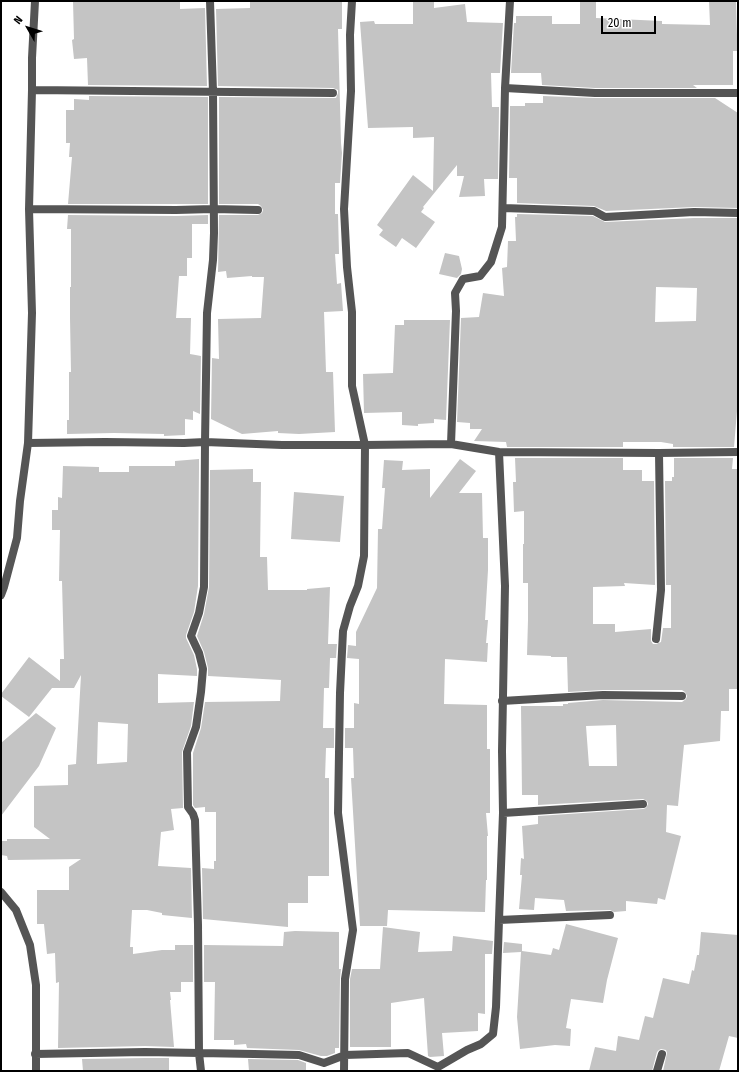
<!DOCTYPE html>
<html>
<head>
<meta charset="utf-8">
<style>
  body { margin:0 }
  #map { position:relative; width:739px; height:1072px; overflow:hidden; background:#fff; font-family:"Fira Sans Condensed",sans-serif }
  canvas { display:block }
  .frame { position:absolute; inset:0; border:2px solid #000; pointer-events:none }
  .north { position:absolute; left:8px; top:8px; width:40px; height:40px; -webkit-text-stroke:3px #fff; paint-order:stroke; rotate:309deg; font-size:11px; font-weight:700; line-height:16px; text-align:center; color:#000 }
  .north::after { content:''; display:block; margin:auto; width:14px; height:18px; background:#000; clip-path:polygon(50% 0,100% 100%,50% 72%,0 100%) }
  .scale { position:absolute; left:601px; top:16px; width:55px; height:18px; box-sizing:border-box; border:2px solid #000; border-top:0; padding-left:5px; font-size:12px; line-height:14px; white-space:nowrap; color:#000; -webkit-text-stroke:3px #fff; paint-order:stroke }
</style>
</head>
<body>
<div id="map">
<canvas width="739" height="1072"></canvas>
<div class="frame"></div>
<div class="north">N</div>
<div class="scale">20 m</div>
</div>
<script>
const c = document.querySelector('canvas').getContext('2d');
c.lineJoin = 'round';
function fill(path, color) {
  c.fillStyle = color;
  c.fill(path, 'evenodd');
}
function toPath(rows) {
  const path = new Path2D();
  for (const r of rows) {
    path.moveTo(r[0], r[1]);
    for (let i = 2; i < r.length; i += 2) path.lineTo(r[i], r[i + 1]);
  }
  return path;
}
function stroke(path, color, width, dash) {
  c.strokeStyle = color;
  c.lineWidth = width;
  c.lineCap = dash ? 'butt' : 'round';
  c.setLineDash(dash || []);
  c.stroke(path);
}
const building = toPath([
  [73,1,180,1,180,9,205,8,207,86,88,85,87,58,74,59,72,40,74,39],
  [253,1,342,1,342,29,338,29,341,143,342,153,340,183,335,183,335,214,338,214,339,254,335,254,337,284,341,283,343,311,324,312,326,372,333,372,335,432,299,434,278,433,278,431,242,434,211,419,212,358,219,359,218,319,261,318,264,277,252,277,252,276,227,278,226,271,218,272,219,215,258,215,262,213,263,210,261,206,258,204,219,204,219,97,333,98,336,98,338,93,338,90,333,88,218,86,216,9,250,8,250,2,253,2],
  [413,1,434,1,434,8,465,4,467,22,503,23,500,73,491,73,492,107,499,107,498,179,484,179,485,196,459,197,464,176,457,176,457,165,423,207,424,208,421,212,435,222,416,248,402,238,396,247,379,235,383,230,377,225,413,175,433,191,434,137,413,138,413,127,368,128,360,22,374,21,375,24,413,24],
  [580,1,596,1,596,18,662,21,662,24,710,25,709,1,736,1,737,35,738,35,738,51,733,51,733,85,693,85,697,88,595,88,542,85,541,73,511,73,514,23,516,23,516,16,552,16,552,24,580,24],
  [89,96,208,97,208,204,68,204,72,157,69,157,70,143,66,143,66,110,74,110,74,99,89,100],
  [543,96,595,98,715,98,738,113,738,208,694,207,606,211,594,206,517,203,517,178,509,178,510,106,525,106,525,103,543,103],
  [517,214,593,216,605,222,694,218,738,218,738,411,737,411,734,447,673,447,673,444,661,442,623,442,623,447,507,447,506,442,474,441,482,429,470,429,470,423,457,422,461,318,479,317,483,293,504,296,502,268,507,267,508,241,516,241,515,217,517,217],
  [656,287,697,288,696,321,655,322],
  [68,215,176,216,208,215,208,224,192,224,192,258,187,258,187,276,179,276,176,318,191,318,190,354,201,356,200,414,193,411,193,420,185,419,185,435,164,436,164,434,114,433,67,434,67,420,69,420,69,372,71,372,70,318,70,287,71,287,71,229,67,229],
  [445,253,459,256,462,269,461,274,457,278,439,274],
  [404,320,450,320,446,420,434,419,434,423,418,424,418,426,402,425,402,412,364,413,363,374,393,373,395,325,404,325],
  [515,458,623,458,623,470,642,470,642,481,654,481,655,585,624,583,625,586,593,587,593,624,615,624,615,632,651,629,651,641,653,644,656,644,661,642,663,628,671,628,671,585,666,585,665,481,672,481,672,477,674,477,674,458,733,458,732,469,738,469,738,689,729,689,729,711,721,711,720,741,684,745,678,806,667,805,666,832,681,836,665,900,658,898,657,904,626,901,626,911,614,912,610,910,566,911,564,900,535,898,534,910,519,909,522,875,520,875,521,858,524,859,522,826,538,824,538,816,643,809,646,808,648,804,647,801,643,799,538,805,538,795,522,795,521,706,563,706,563,704,568,704,568,703,603,700,682,702,686,699,687,696,685,692,682,690,603,690,568,692,567,657,551,657,551,656,527,655,528,620,528,583,523,583,523,544,524,544,524,511,514,512,513,482,516,482],
  [616,725,617,766,589,766,586,726],
  [199,459,199,467,198,586,194,612,186,635,186,638,194,655,197,669,197,676,158,674,158,703,194,702,191,726,182,752,183,808,171,809,174,830,161,832,158,866,191,868,192,918,162,915,162,913,147,910,132,910,130,947,133,947,133,954,162,950,175,950,175,945,193,945,193,982,181,982,181,992,170,992,171,1000,170,1000,174,1047,145,1046,58,1048,59,982,56,983,55,953,47,954,44,924,37,924,37,890,69,890,69,867,81,859,8,860,7,856,1,855,1,841,7,841,7,839,50,839,34,827,34,786,68,785,68,765,76,764,81,675,74,688,52,688,29,717,1,696,1,694,29,657,60,681,60,659,64,659,62,581,59,581,60,530,52,530,52,510,58,510,58,497,62,498,63,466,99,467,99,472,129,472,129,466,175,466,175,461],
  [98,722,128,724,127,762,97,764],
  [460,459,476,471,459,493,482,493,483,538,488,538,488,570,485,620,488,620,486,643,488,643,487,662,445,659,444,704,487,705,487,749,490,749,490,813,486,813,488,836,487,836,487,880,486,880,485,912,388,910,387,926,360,926,358,895,351,778,354,778,353,748,345,748,345,728,354,728,354,703,359,704,359,659,347,658,348,645,356,646,356,632,377,588,378,529,382,529,385,488,382,488,384,460,403,461,402,470,430,469,430,498],
  [253,469,253,482,261,482,260,557,267,557,268,590,307,590,307,589,330,587,328,644,337,644,336,658,330,658,329,688,324,688,323,728,334,728,334,748,326,748,325,778,329,778,329,876,308,876,308,903,288,903,288,927,203,919,202,868,214,869,214,861,216,861,216,812,205,812,205,807,195,808,193,805,193,753,201,728,205,702,280,701,281,680,208,676,208,668,204,652,197,636,204,614,209,587,210,470],
  [294,492,344,496,340,542,291,539],
  [36,713,56,728,39,766,1,816,1,743],
  [566,924,618,938,607,980,603,1003,571,999,566,1028,571,1029,570,1046,555,1045,520,1049,517,1017,521,952,503,953,504,942,522,944,522,951,551,955,553,948,559,950],
  [383,927,420,932,418,952,452,951,453,936,493,941,492,954,485,954,485,1014,478,1013,478,1031,442,1033,444,1056,430,1057,428,1056,424,998,391,1003,391,1047,350,1047,350,979,352,969,380,969],
  [295,931,339,932,339,969,341,969,340,979,339,1048,335,1048,335,1053,327,1056,321,1056,299,1050,247,1048,246,1044,234,1045,234,1040,214,1040,215,982,204,982,204,945,283,946,284,932],
  [701,932,738,935,738,1038,729,1036,719,1071,663,1071,667,1053,666,1050,661,1049,659,1050,657,1052,652,1071,589,1071,595,1047,616,1051,618,1036,639,1040,645,1016,653,1018,663,978,689,984,692,970,694,971,697,955,699,955],
  [145,1058,169,1058,169,1071,83,1071,82,1059],
  [248,1059,298,1060,306,1063,306,1071,249,1071]
]);
const service = toPath([
  [657,1071,662,1054]
]);
const minor = toPath([
  [505,88,595,93,738,93],
  [32,90,333,93],
  [503,208,594,211,605,217,694,212,738,213],
  [29,209,176,210,213,209,258,210],
  [28,443,105,442,184,443,205,442,282,445,365,445,451,444,499,452,659,453,738,452],
  [451,444,456,311,455,293,463,279,480,276,491,262,502,227,505,88,510,1],
  [1,595,4,587,17,538,20,501,28,443,32,313,29,209,32,90,32,58,35,1],
  [656,639,661,590,659,453],
  [502,701,603,695,682,696],
  [503,813,643,804],
  [1,892,16,910,30,945,36,985,36,1071],
  [499,920,610,915],
  [35,1054,145,1052,254,1054,299,1055,324,1063,345,1055,408,1053,438,1067,467,1050,481,1044,493,1034,496,1007,499,920,503,813,502,751,505,586,499,452],
  [201,1071,199,1053,198,925,195,820,193,814,188,807,187,752,196,727,201,692,203,669,199,653,191,636,199,613,204,587,205,442,207,313,213,260,214,233,213,92,210,1],
  [344,1071,345,979,353,930,338,813,340,693,343,631,350,606,358,586,364,556,365,445,352,386,352,312,347,267,344,209,351,91,350,35,352,1]
]);
fill(building, '#c4c4c4');
stroke(service, '#555', 8);
stroke(minor, '#555', 8);
</script>
</body>
</html>
